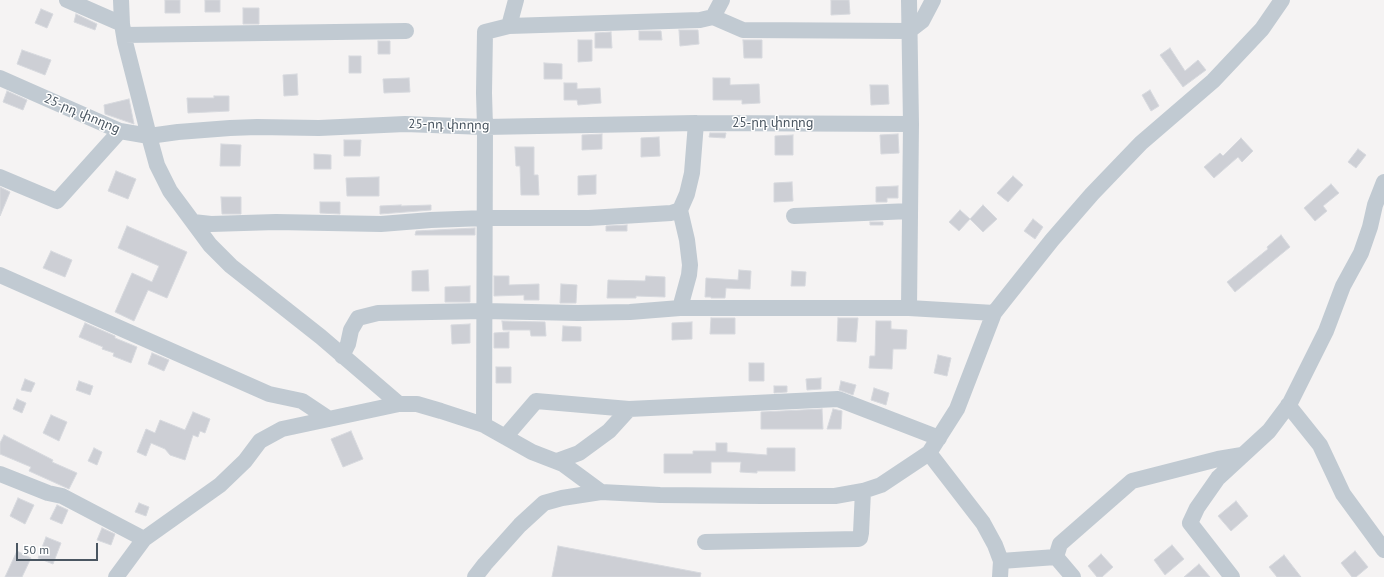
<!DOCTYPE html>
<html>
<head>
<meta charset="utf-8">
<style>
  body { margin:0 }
  #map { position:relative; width:1384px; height:577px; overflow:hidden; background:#f5f3f3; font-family:"PT Sans",sans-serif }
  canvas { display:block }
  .scale { position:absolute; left:16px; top:543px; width:82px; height:18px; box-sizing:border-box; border:2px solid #4a5661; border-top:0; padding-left:5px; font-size:12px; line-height:14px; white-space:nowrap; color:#4a5661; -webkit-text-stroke:3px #fff; paint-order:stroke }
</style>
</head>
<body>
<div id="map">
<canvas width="1384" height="577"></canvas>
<div class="scale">50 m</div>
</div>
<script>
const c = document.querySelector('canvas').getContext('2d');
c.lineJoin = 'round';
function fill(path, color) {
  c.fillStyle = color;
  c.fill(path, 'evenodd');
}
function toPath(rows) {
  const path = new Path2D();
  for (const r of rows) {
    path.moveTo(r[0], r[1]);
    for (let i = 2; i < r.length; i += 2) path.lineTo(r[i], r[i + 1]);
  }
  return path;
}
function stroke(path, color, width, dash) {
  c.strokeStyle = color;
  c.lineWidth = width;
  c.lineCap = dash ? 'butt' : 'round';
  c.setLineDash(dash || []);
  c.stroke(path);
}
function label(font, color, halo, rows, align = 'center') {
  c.font = font + ' "PT Sans","Noto Sans Armenian",sans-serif';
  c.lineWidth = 3;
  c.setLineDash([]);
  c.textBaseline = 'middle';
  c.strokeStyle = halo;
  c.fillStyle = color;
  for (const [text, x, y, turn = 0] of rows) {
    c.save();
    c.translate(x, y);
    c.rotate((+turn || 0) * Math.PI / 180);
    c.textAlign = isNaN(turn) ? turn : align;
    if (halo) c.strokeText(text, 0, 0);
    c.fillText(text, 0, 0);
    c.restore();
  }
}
const building = toPath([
  [165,0,180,0,180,13,165,13,165,0],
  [205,0,220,0,220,12,205,12,205,0],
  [831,0,849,0,850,14,831,15,831,0],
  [243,8,259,8,259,24,243,24,243,8],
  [41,9,53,14,47,28,35,23,41,9],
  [76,14,97,24,95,30,74,22,76,14],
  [679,30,698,30,699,44,680,46,679,30],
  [639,31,661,31,662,40,639,40,639,31],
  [611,32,612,48,595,48,595,33,611,32],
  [578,40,592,40,592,61,578,62,578,40],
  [743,40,762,40,762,58,744,58,743,40],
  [378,41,390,41,390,54,378,54,378,41],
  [1170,48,1185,71,1198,60,1206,70,1183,87,1160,55,1170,48],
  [22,50,51,60,45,75,17,64,22,50],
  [349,56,361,56,361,73,349,73,349,56],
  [544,63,562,64,562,79,544,79,544,63],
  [297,74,298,95,284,96,283,75,297,74],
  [409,78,410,92,384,93,383,79,409,78],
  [713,78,730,78,730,85,759,84,760,103,742,104,742,100,713,100,713,78],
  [564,83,577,83,577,89,600,88,601,103,578,105,577,100,564,100,564,83],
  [870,85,888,85,889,104,871,105,870,85],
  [1150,90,1159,106,1151,111,1142,95,1150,90],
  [7,91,27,100,23,110,3,102,7,91],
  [214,96,229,96,229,111,188,113,187,98,214,98,214,96],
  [129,99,134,124,105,114,104,105,129,99],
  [710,133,726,133,725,138,709,137,710,133],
  [602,134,602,149,582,150,582,135,602,134],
  [898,134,899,153,881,154,880,135,898,134],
  [793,135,793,155,775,155,775,136,793,135],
  [659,137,660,156,641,157,641,138,659,137],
  [1241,138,1253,151,1242,162,1238,157,1214,178,1204,167,1220,153,1223,156,1241,138],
  [344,140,361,140,360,156,344,156,344,140],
  [221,144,241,145,240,166,220,166,221,144],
  [515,147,534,147,534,175,538,175,539,195,521,195,520,166,516,166,515,147],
  [1358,149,1366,155,1356,168,1348,162,1358,149],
  [314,154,331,155,331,169,314,169,314,154],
  [116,171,136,179,128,199,108,191,116,171],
  [596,175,596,194,578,195,578,176,596,175],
  [1013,176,1023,185,1008,202,997,193,1013,176],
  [379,177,379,196,347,196,346,178,379,177],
  [792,182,793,201,774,202,774,183,792,182],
  [1331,184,1339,193,1323,206,1327,211,1315,221,1304,208,1331,184],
  [898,186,898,198,887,198,887,202,876,202,876,187,898,186],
  [0,187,10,192,0,216,0,187],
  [221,197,241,197,241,214,222,214,221,197],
  [320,202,340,202,340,214,320,213,320,202],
  [401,205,401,206,431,205,431,210,380,214,380,206,401,205],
  [983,205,997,219,983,232,970,219,983,205],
  [960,210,970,219,959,231,949,222,960,210],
  [1033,219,1043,227,1035,239,1024,231,1033,219],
  [870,222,883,222,883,225,870,225,870,222],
  [627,225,627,231,606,231,606,226,627,225],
  [127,226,187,252,167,298,148,290,134,321,115,312,132,273,152,282,159,266,118,248,127,226],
  [475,228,475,235,415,235,416,231,475,228],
  [1281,235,1290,247,1235,292,1227,282,1268,249,1267,247,1281,235],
  [51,251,72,260,65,277,43,268,51,251],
  [428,270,429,291,412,291,412,271,428,270],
  [739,270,751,271,750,289,726,288,725,298,711,298,711,297,705,297,706,278,738,280,739,270],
  [792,271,806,272,805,286,791,286,792,271],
  [494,276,509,276,509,285,539,284,539,300,524,300,524,295,494,296,494,276],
  [646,276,665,277,665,297,636,296,636,298,607,298,608,280,645,281,646,276],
  [561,284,577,285,576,303,560,303,561,284],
  [470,286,470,302,445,302,445,287,470,286],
  [711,318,735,318,735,334,710,334,711,318],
  [838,318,858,318,856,342,837,341,838,318],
  [502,321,545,322,546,336,531,336,530,330,503,330,502,321],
  [876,321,891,321,891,329,907,330,906,349,893,349,892,369,869,368,870,356,875,356,876,321],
  [692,322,692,339,672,340,672,323,692,322],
  [85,323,115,336,115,338,137,347,131,363,113,356,114,353,102,349,103,347,79,337,85,323],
  [470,324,470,343,452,344,451,325,470,324],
  [563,326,581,327,581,341,562,341,563,326],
  [509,332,509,348,494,348,494,333,509,332],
  [152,353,169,360,164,371,148,364,152,353],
  [938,355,951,358,947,376,934,373,938,355],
  [749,363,764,363,764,381,749,381,749,363],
  [496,367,511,367,511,383,496,383,496,367],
  [821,378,821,389,807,390,806,379,821,378],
  [25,379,35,383,31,392,21,390,25,379],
  [79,381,93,386,90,395,76,390,79,381],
  [841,381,856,385,853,395,839,390,841,381],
  [774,386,787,386,787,392,774,393,774,386],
  [874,388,889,393,886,405,871,400,874,388],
  [17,399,26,403,22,413,13,409,17,399],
  [822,409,823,429,761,429,761,412,822,409],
  [833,409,842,411,841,429,827,429,833,409],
  [193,412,210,419,205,433,200,431,198,437,193,435,185,460,170,455,165,449,151,443,146,456,137,452,146,429,155,433,160,420,185,430,193,412],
  [51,415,67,422,59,441,43,433,51,415],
  [351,431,363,459,343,467,331,439,351,431],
  [4,435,53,460,52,462,77,473,69,489,29,471,31,467,0,454,0,443,4,435],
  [716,443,727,443,727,452,767,455,767,448,795,448,795,471,757,471,757,473,740,472,741,462,711,462,711,473,664,473,664,454,693,454,693,451,716,451,716,443],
  [94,448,102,452,97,465,88,461,94,448],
  [18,498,34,505,25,524,10,516,18,498],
  [1236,501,1248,516,1231,531,1218,516,1236,501],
  [139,503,149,507,146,516,135,512,139,503],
  [57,505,68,510,62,524,50,519,57,505],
  [102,528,115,534,111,545,97,540,102,528],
  [46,537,61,543,53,564,38,558,46,537],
  [1172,545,1184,559,1165,575,1154,560,1172,545],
  [558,546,701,573,700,577,552,577,558,546],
  [17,551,31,558,22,577,5,577,17,551],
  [1355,551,1368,567,1356,577,1352,577,1341,563,1355,551],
  [1101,554,1113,567,1102,577,1097,577,1088,566,1101,554],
  [1284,555,1301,577,1277,577,1269,567,1284,555],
  [1199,564,1210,577,1184,577,1199,564]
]);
const minor = toPath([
  [67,0,122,24],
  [121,0,122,24,125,42,149,136,157,165,170,191,210,245,231,266,321,337,399,404],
  [909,0,911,124,909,308],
  [713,17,743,30,909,31,922,21,933,0],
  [509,26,700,20,713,17,722,0],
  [124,35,406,31],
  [0,78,120,131,149,136,178,132,230,128,257,127,319,128,405,124,485,127,696,123,911,124],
  [0,177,57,201,120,131],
  [794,216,910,211],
  [193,222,211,224,276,222,381,224,431,220,485,218,589,218,671,213,680,210],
  [0,275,269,394,302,401,329,419],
  [680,308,689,275,690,265,687,240,680,210,687,194,692,173,696,123],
  [342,356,348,344,351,330,358,318,378,313,484,311,578,313,630,312,680,308,909,308,994,313],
  [1288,405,1320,445,1343,494,1384,550],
  [484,425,485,127,484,93,485,32,509,26,516,0],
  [505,437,536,401,629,409],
  [929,453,983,523,995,545,1001,561,1000,577],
  [557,461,579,453,609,431,629,409,838,399,939,438],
  [0,474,48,493,62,496,144,539],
  [705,542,858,539,860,538,861,533,863,491],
  [1056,557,1060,544,1132,481,1218,459,1242,455],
  [1001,561,1056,557,1073,577],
  [116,577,144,539,220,485,245,461,260,441,282,429,399,404,417,404,441,411,484,425,532,452,563,464,601,492],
  [475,577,485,564,520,525,544,503,562,498,601,492,660,495,762,496,835,496,863,491,881,485,929,453,957,409,994,313,1009,294,1052,240,1092,194,1141,143,1213,81,1262,29,1282,0],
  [1232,577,1190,523,1197,508,1218,478,1269,431,1290,403,1326,331,1343,286,1361,253,1370,227,1375,205,1384,182]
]);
const streetNames = [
  ["25-րդ փողոց",82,114,23],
  ["25-րդ փողոց",773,123],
  ["25-րդ փողոց",449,125,1]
];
fill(building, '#cdcfd5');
stroke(building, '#d7d9de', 1);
stroke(minor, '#c1cad2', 16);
label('13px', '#4a5661', '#fff', streetNames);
</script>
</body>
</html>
